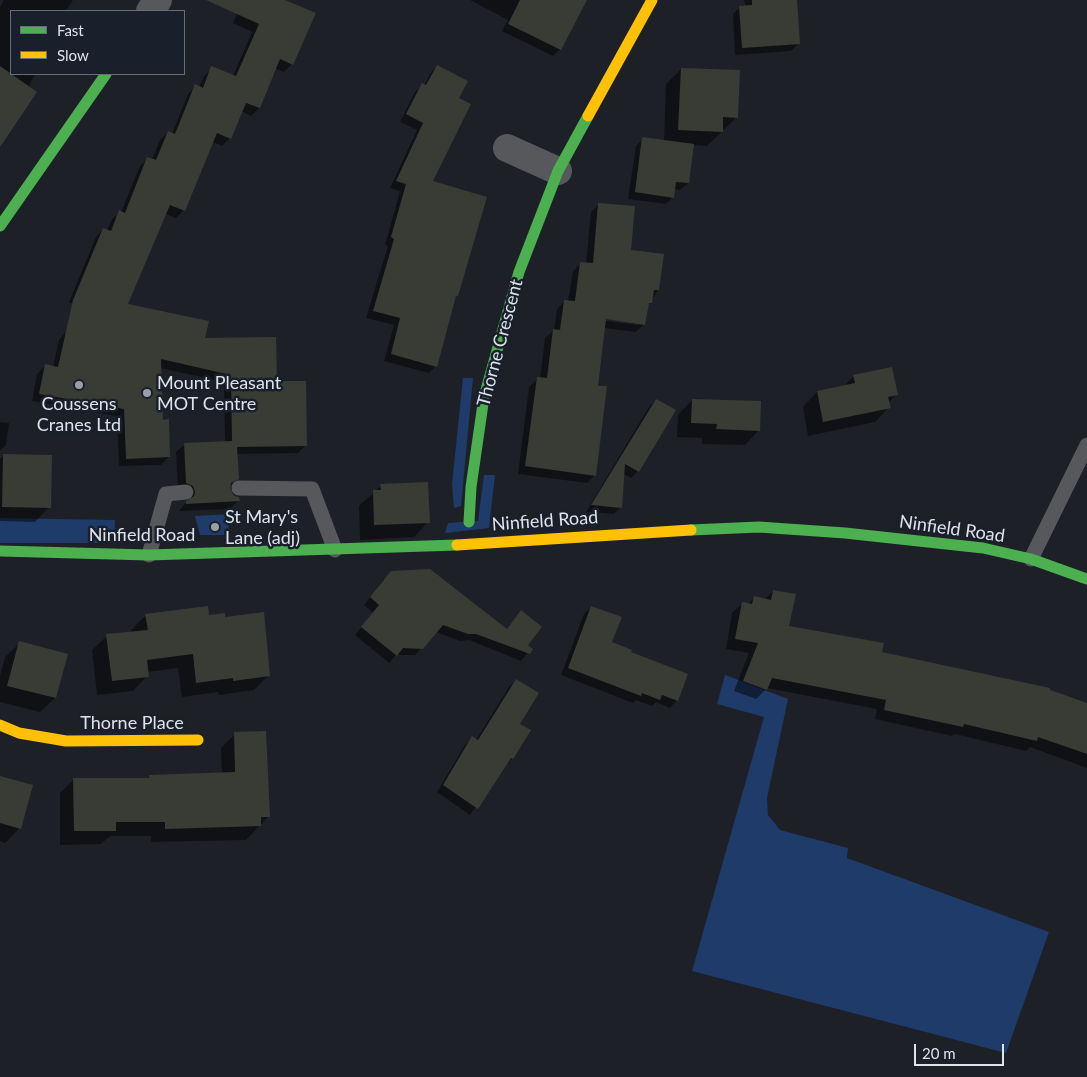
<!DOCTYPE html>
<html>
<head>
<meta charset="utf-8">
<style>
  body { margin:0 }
  #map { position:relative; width:1087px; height:1077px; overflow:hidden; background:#1d2127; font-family:Lato,sans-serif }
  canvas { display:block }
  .legend { position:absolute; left:10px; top:10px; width:175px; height:65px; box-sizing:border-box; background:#19202b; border:1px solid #686e77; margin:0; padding:6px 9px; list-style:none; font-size:15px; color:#dee3ea }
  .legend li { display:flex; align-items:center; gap:10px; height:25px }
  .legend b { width:25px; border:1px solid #686e77 }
  .scale { position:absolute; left:914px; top:1044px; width:90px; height:22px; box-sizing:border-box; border:2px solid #dee3ea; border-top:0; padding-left:6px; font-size:15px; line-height:18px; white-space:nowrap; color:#dee3ea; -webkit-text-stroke:4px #19202b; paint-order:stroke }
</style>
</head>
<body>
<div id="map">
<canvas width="1087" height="1077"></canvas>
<ul class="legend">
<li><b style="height:6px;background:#4caf50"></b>Fast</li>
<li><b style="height:6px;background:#ffc107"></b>Slow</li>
</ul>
<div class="scale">20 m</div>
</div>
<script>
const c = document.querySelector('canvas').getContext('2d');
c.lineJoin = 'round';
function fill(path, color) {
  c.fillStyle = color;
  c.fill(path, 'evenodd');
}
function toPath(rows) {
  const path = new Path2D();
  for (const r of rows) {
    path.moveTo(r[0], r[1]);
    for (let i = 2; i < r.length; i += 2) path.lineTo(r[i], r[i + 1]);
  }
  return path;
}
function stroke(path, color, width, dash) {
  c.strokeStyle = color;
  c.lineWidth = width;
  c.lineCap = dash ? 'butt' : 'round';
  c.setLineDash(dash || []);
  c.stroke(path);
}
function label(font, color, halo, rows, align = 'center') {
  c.font = font + ' Lato,sans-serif';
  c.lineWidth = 5;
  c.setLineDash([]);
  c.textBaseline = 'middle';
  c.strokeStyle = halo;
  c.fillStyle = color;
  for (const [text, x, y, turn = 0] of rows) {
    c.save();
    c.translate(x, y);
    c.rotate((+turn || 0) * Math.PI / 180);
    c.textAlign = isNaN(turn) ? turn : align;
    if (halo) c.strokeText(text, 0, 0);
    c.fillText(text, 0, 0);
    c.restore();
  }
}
const green = toPath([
  [463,378,473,378,461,506,454,508,452,484],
  [484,475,495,475,489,528,445,533,448,523,478,521],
  [231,514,227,535,200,535,195,516],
  [0,518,115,520,114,540,103,543,0,543],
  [725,675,788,699,767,798,768,815,780,830,848,848,847,858,1049,932,1006,1053,692,971,764,717,717,704]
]);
const shadow = toPath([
  [4,0,73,0,66,11,11,11,11,74,35,74,0,145,0,7],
  [243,0,282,0,292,64,284,72,275,68,259,108,251,116,241,111,230,138,222,146,212,142,184,210,176,218,166,214,127,305,204,340,276,383,306,445,298,453,236,454,237,478,229,487,233,497,238,501,230,509,179,511,188,500,186,494,178,490,176,452,184,445,225,443,224,382,160,368,162,421,169,457,161,465,119,466,117,416,32,401,37,374,45,366,53,367,59,340,84,310,69,302,96,237,103,229,107,231,112,219,121,212,140,166,148,158,152,160,160,140,168,132,172,134,188,94,196,86,199,87,204,76,212,68,233,76,252,32,233,23],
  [470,0,569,0,560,49,553,56,502,31,508,20],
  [744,0,795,0,798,44,791,51,735,55,733,14,740,7,746,6],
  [437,66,458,99,431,182,457,296,454,298,436,366,429,373,384,361,394,325,366,318,388,246,385,245,400,191,390,188,417,130,400,122,415,92,422,85,424,86,430,74],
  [681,69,737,117,707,146,692,145,688,183,680,190,674,189,673,197,666,204,628,199,636,146,643,139,664,141,666,84],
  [599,204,658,290,647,307,644,324,636,332,604,328,597,387,595,475,587,483,518,474,529,387,537,379,540,379,545,338,554,330,557,309,565,301,568,301,573,271,581,263,586,264,591,212],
  [600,317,639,323,639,325,599,320],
  [854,376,896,395,888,403,889,407,875,422,808,436,803,407,817,392,843,387],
  [656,400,674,411,638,471,631,478,623,474,621,507,614,514,586,512,649,407],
  [692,400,759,430,745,445,702,444,702,438,677,437,678,415],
  [0,422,9,423,6,445,0,451],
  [4,455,49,507,35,522,0,521,0,459],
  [381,486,428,522,414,537,360,540,359,506],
  [384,579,506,630,521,612,526,645,531,649,521,661,469,640,460,641,436,632,415,655,396,655,389,663,355,635,373,613,364,605],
  [773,591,788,627,881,653,1048,691,1087,710,1087,768,1030,747,1026,751,955,734,952,736,875,719,877,709,767,688,756,699,734,691,749,653,726,649,732,613,742,604,747,605,754,598,764,600],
  [591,607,611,643,629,653,677,700,670,708,656,702,652,706,636,700,633,703,561,675,584,614],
  [146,615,224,619,268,676,254,690,219,695,218,692,182,697,178,668,147,672,147,676,133,691,97,695,92,650,107,636,132,633,131,630],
  [20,643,67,655,55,698,40,712,0,702,0,676,5,657],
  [516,680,518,724,512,759,505,765,470,815,437,792,465,745,472,738,476,740,509,687],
  [235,734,268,817,246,840,151,842,151,836,110,836,101,844,60,845,60,793,74,779,147,779,149,776,222,774,221,748],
  [0,777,20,828,5,843,0,841]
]);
const building = toPath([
  [206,0,285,0,316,13,293,65,280,59,260,108,246,103,231,139,217,133,185,211,170,205,128,304,209,321,205,338,276,337,277,381,306,381,307,446,237,447,239,479,231,483,230,488,234,496,239,497,240,501,186,504,186,501,194,496,195,492,193,486,186,483,184,443,232,441,231,375,161,359,163,420,169,419,170,457,126,459,124,409,39,394,45,364,58,367,73,300,103,228,111,231,119,210,125,213,147,157,156,160,168,131,175,134,195,84,203,88,211,66,236,76,259,24],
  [520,0,587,0,561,50,508,24],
  [752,0,797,0,800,44,742,48,739,6,752,5],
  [437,65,468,81,459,98,471,104,433,181,487,197,458,296,456,296,437,367,391,354,400,318,373,311,394,239,391,237,406,184,396,181,423,123,406,114,422,83,426,85],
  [0,66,37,92,0,147],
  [681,68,740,70,738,118,723,117,723,132,678,130],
  [642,137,694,144,689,183,676,182,674,198,635,192],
  [598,203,635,206,631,250,664,254,659,290,654,290,652,303,649,303,645,325,606,319,598,386,607,386,596,476,525,466,537,377,547,378,553,329,560,330,564,300,575,301,580,262,593,263],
  [892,367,898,395,888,397,891,408,823,422,817,391,855,383,853,375],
  [656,399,676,410,639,472,625,464,622,508,591,505],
  [692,399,761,401,760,431,716,429,717,424,691,423],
  [3,454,52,455,51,508,2,507],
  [428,482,430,523,374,525,373,490,381,490,380,484],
  [430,569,507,629,521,610,542,627,528,645,533,649,530,654,476,634,468,634,443,625,423,649,403,648,397,656,361,627,379,605,370,597,391,571],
  [773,590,796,594,789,626,884,643,882,652,1050,688,1050,690,1087,703,1087,754,1038,737,1037,741,964,724,963,727,884,710,886,700,772,678,767,690,743,681,758,643,735,639,742,602,752,604,754,596,771,600],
  [208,606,209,615,225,613,225,617,264,612,270,676,233,681,233,678,196,683,193,654,147,660,149,677,112,681,106,634,148,630,145,614],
  [591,606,622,617,612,642,632,650,631,652,688,674,678,701,662,695,660,700,642,693,641,696,568,668],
  [19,641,68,654,56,698,7,686],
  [516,679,539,693,520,724,531,730,513,759,511,758,478,809,443,785,472,736,478,740],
  [266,731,270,817,261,817,261,826,165,829,165,822,116,822,116,831,74,831,73,778,149,778,149,775,235,772,234,732],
  [0,776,33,785,21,829,0,823]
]);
const lane = toPath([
  [239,488,312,489,335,550],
  [149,555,166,494,186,492],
  [1031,559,1087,445]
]);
const street = toPath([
  [150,11,158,0],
  [507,148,558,171]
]);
const fast = toPath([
  [0,226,106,74],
  [469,522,471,487,484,397,519,272,558,171,588,116],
  [691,530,759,527,845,533,983,548,1031,559,1087,579],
  [0,551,149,555,457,545]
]);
const slow = toPath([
  [588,116,652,0],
  [457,545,691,530],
  [0,725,19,733,66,741,198,740]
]);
const markers = [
  [79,385,5,"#9a9fa6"],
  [147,393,5,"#9a9fa6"],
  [215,527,5,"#9a9fa6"]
];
const streetNames = [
  ["Thorne Crescent",500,343,-75],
  ["Ninfield Road",545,521,-4],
  ["Ninfield Road",952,529,8],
  ["Ninfield Road",142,535],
  ["Thorne Place",132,723]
];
const poiNames = [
  ["Mount Pleasant",157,383],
  ["MOT Centre",157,404],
  ["Coussens",79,404,"center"],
  ["Cranes Ltd",79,425,"center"],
  ["St Mary's",225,517],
  ["Lane (adj)",225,538]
];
fill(green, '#1e3b69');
fill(shadow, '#0007');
fill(building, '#383c34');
stroke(lane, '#56585c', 15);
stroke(street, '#56585c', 28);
stroke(fast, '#4caf50', 11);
stroke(slow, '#ffc107', 11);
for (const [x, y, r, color] of markers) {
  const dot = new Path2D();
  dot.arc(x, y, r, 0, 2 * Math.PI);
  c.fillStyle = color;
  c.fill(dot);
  stroke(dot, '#19202b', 2);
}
label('18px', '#dee3ea', '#19202b', streetNames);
label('18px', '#dee3ea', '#19202b', poiNames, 'left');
</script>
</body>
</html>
